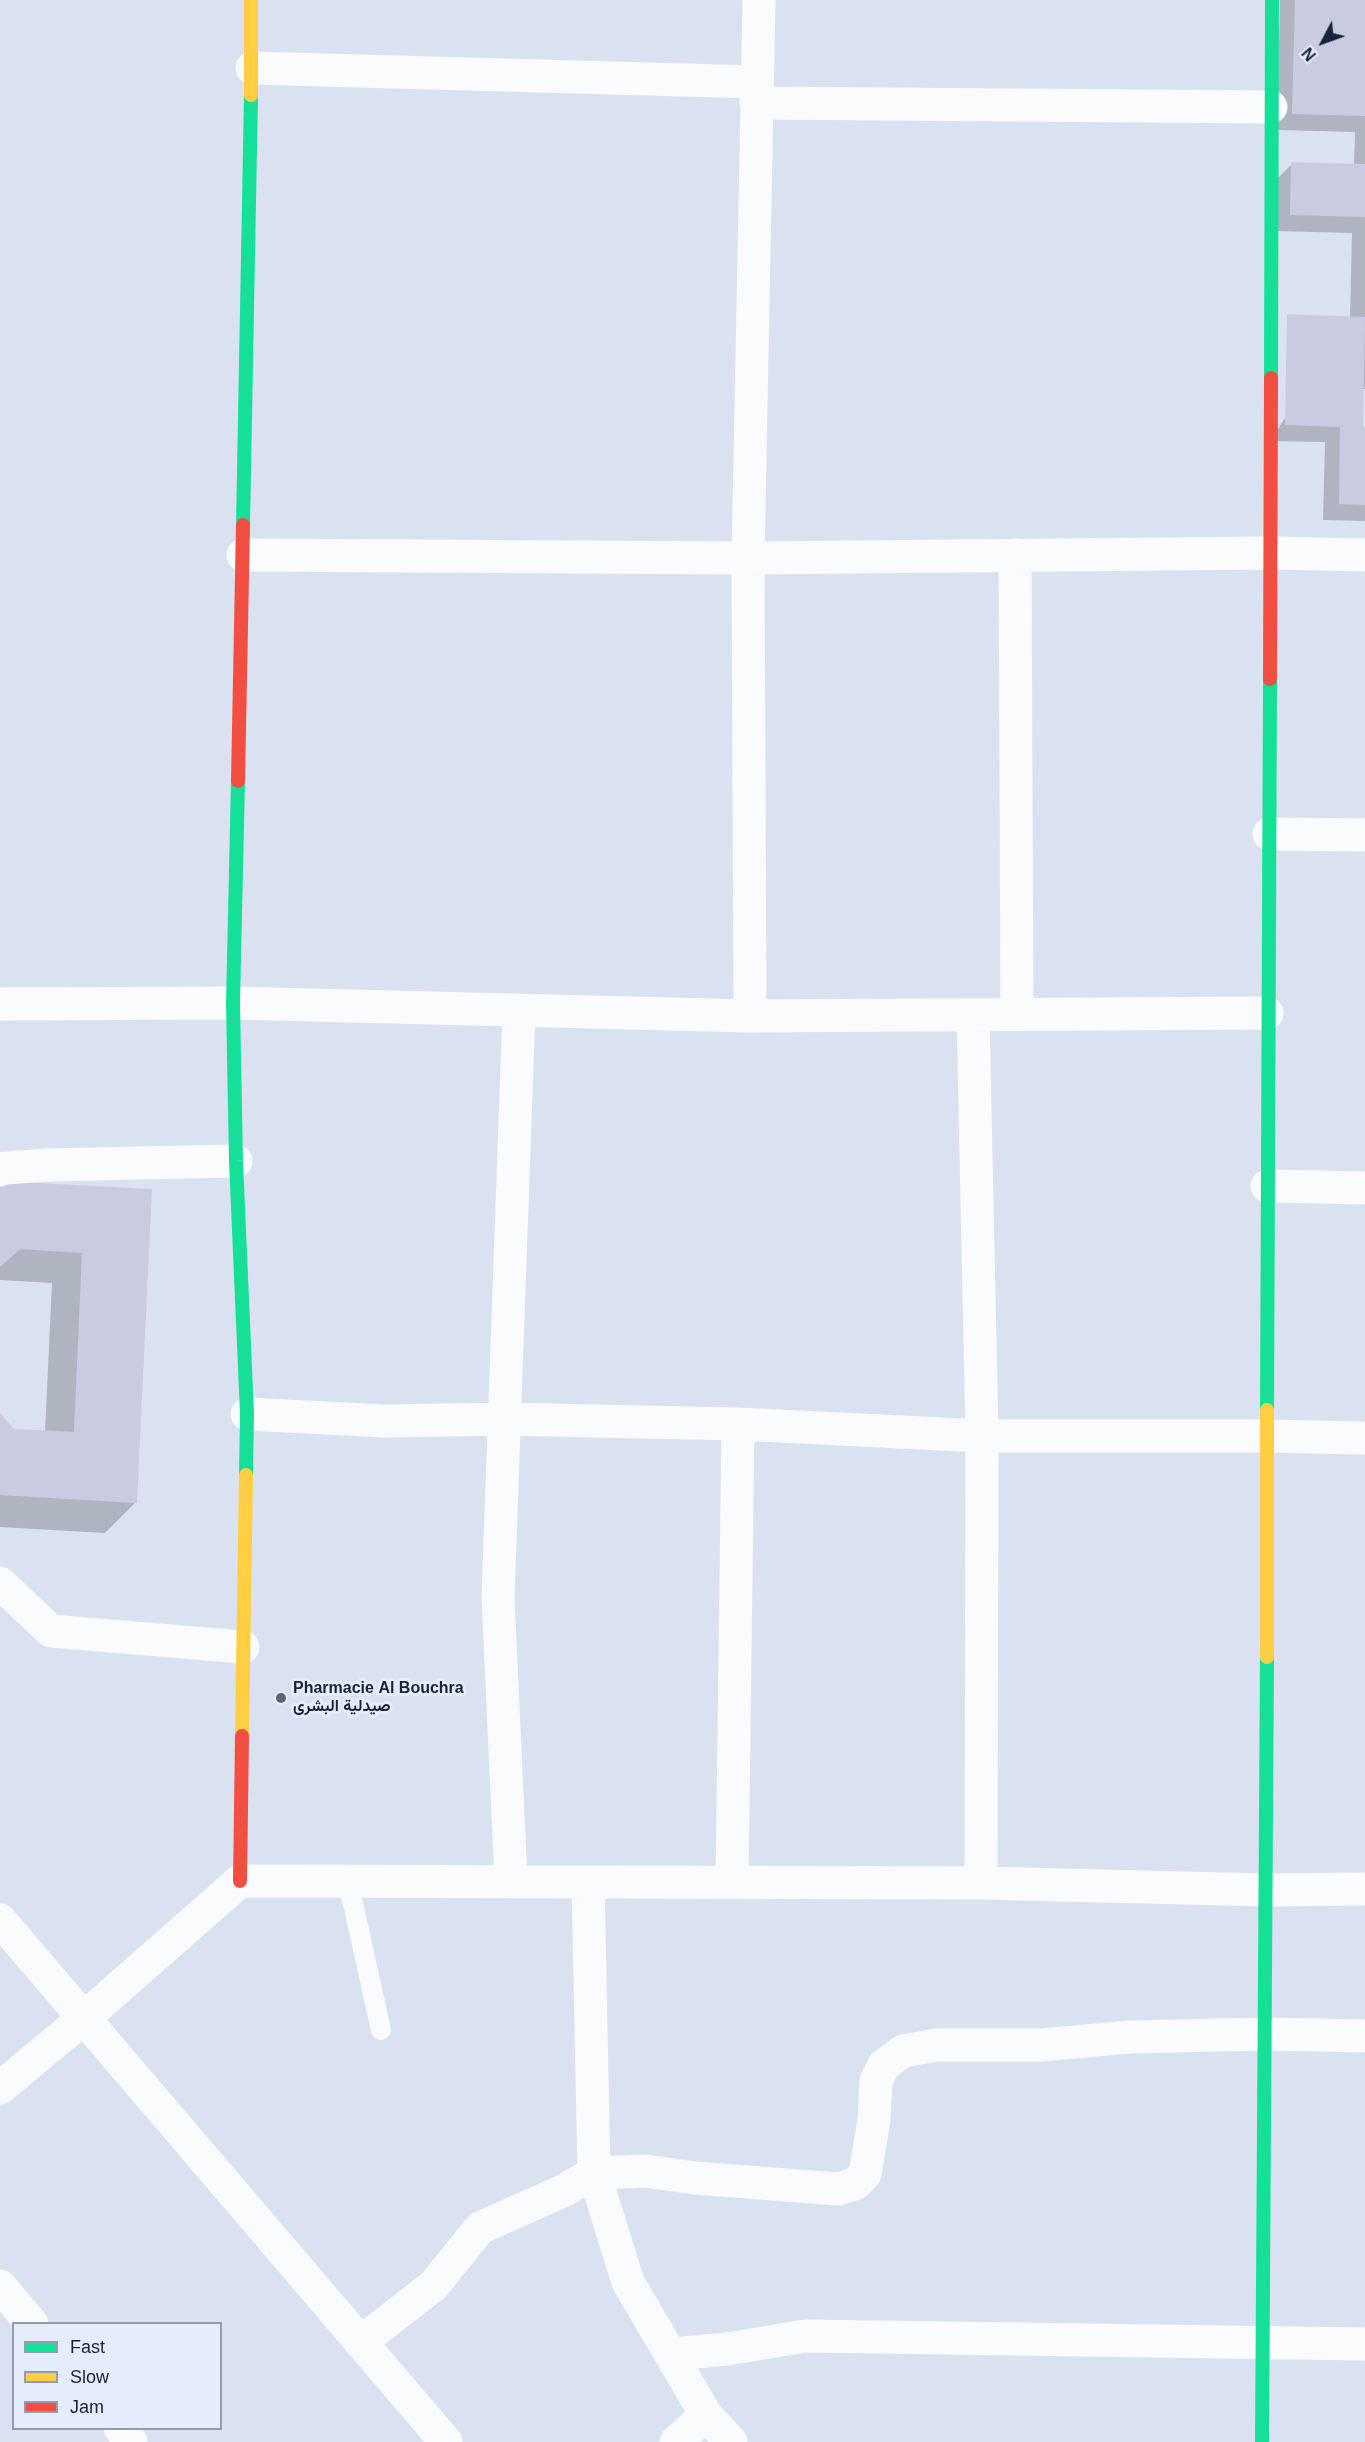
<!DOCTYPE html>
<html>
<head>
<meta charset="utf-8">
<style>
  body { margin:0 }
  #map { position:relative; width:1365px; height:2442px; overflow:hidden; background:#dae2f1; font-family:Helvetica,sans-serif }
  canvas { display:block }
  .legend { position:absolute; left:12px; top:2322px; width:210px; height:108px; box-sizing:border-box; background:#e5ecfa; border:2px solid #939cae; margin:0; padding:8px 10px; list-style:none; font-size:18px; color:#17233c }
  .legend li { display:flex; align-items:center; gap:12px; height:30px }
  .legend b { width:30px; border:2px solid #939cae }
  .north { position:absolute; left:1293px; top:12px; width:60px; height:60px; -webkit-text-stroke:4px #e5ecfa; paint-order:stroke; rotate:229deg; font-size:16px; font-weight:700; line-height:24px; text-align:center; color:#17233c }
  .north::after { content:''; display:block; margin:auto; width:21px; height:27px; background:#17233c; clip-path:polygon(50% 0,100% 100%,50% 72%,0 100%) }
</style>
</head>
<body>
<div id="map">
<canvas width="1365" height="2442"></canvas>
<ul class="legend">
<li><b style="height:8px;background:#16e098"></b>Fast</li>
<li><b style="height:8px;background:#ffcf43"></b>Slow</li>
<li><b style="height:8px;background:#f24e42"></b>Jam</li>
</ul>
<div class="north">N</div>
</div>
<script>
const c = document.querySelector('canvas').getContext('2d');
c.lineJoin = 'round';
function fill(path, color) {
  c.fillStyle = color;
  c.fill(path, 'evenodd');
}
function toPath(rows) {
  const path = new Path2D();
  for (const r of rows) {
    path.moveTo(r[0], r[1]);
    for (let i = 2; i < r.length; i += 2) path.lineTo(r[i], r[i + 1]);
  }
  return path;
}
function stroke(path, color, width, dash) {
  c.strokeStyle = color;
  c.lineWidth = width;
  c.lineCap = dash ? 'butt' : 'round';
  c.setLineDash(dash || []);
  c.stroke(path);
}
function label(font, color, halo, rows, align = 'center') {
  c.font = font + ' Helvetica,Vazirmatn,sans-serif';
  c.lineWidth = 6;
  c.setLineDash([]);
  c.textBaseline = 'middle';
  c.strokeStyle = halo;
  c.fillStyle = color;
  for (const [text, x, y, turn = 0] of rows) {
    c.save();
    c.translate(x, y);
    c.rotate((+turn || 0) * Math.PI / 180);
    c.textAlign = isNaN(turn) ? turn : align;
    if (halo) c.strokeText(text, 0, 0);
    c.fillText(text, 0, 0);
    c.restore();
  }
}
const shadow = toPath([
  [1280,0,1365,0,1365,389,1362,389,1362,429,1365,429,1365,521,1323,520,1325,442,1270,441,1350,318,1352,233,1274,231,1276,180,1292,164,1354,166,1355,132,1277,130],
  [0,1183,151,1191,136,1502,105,1533,0,1527,0,1415,13,1430,45,1432,52,1283,0,1280]
]);
const building = toPath([
  [1295,0,1365,0,1365,116,1292,114],
  [1291,162,1365,164,1365,217,1290,215],
  [1287,314,1365,317,1363,427,1365,427,1365,505,1339,504,1340,427,1285,425],
  [0,1181,152,1189,137,1503,0,1495,0,1413,14,1429,74,1432,82,1253,20,1249,0,1267]
]);
const lane = toPath([
  [348,1881,381,2030]
]);
const street = toPath([
  [252,68,756,82],
  [756,103,1271,107],
  [243,555,748,558,1271,553,1365,555],
  [1015,555,1017,1014],
  [1269,834,1365,835],
  [0,1004,233,1003,750,1016,1267,1013],
  [973,1015,982,1436,981,1883],
  [750,1016,748,558,759,0],
  [0,1170,5,1168,47,1165,236,1161],
  [1267,1186,1365,1188],
  [247,1414,385,1421,505,1419,738,1424,982,1436,1265,1436,1365,1438],
  [0,1583,51,1631,243,1647],
  [511,1881,498,1597,519,1010],
  [588,1882,594,2173,628,2282,706,2415,731,2442],
  [732,1882,738,1424],
  [0,1920,446,2442],
  [0,2088,83,2019,240,1881,981,1883,1267,1890,1365,1889],
  [0,2286,32,2324],
  [361,2342,434,2285,480,2228,565,2190,594,2173,645,2171,695,2178,838,2189,855,2184,865,2174,874,2120,876,2081,884,2065,903,2051,937,2045,1041,2045,1130,2037,1265,2034,1365,2036],
  [671,2354,728,2349,805,2336,1365,2344],
  [120,2428,131,2442],
  [676,2442,706,2415]
]);
const fast = toPath([
  [1271,378,1272,0],
  [243,525,251,95],
  [238,781,233,1003,236,1161,247,1414,246,1475],
  [1267,1410,1270,679],
  [1262,2442,1267,1657]
]);
const slow = toPath([
  [251,0,251,95],
  [1267,1410,1267,1657],
  [242,1736,246,1475]
]);
const jam = toPath([
  [1270,679,1271,378],
  [238,781,243,525],
  [240,1881,242,1736]
]);
const markers = [
  [281,1698,6,"#5b667b"]
];
const poiNames = [
  ["Pharmacie Al Bouchra",293,1689],
  ["صيدلية البشرى",293,1707]
];
fill(shadow, '#0003');
fill(building, '#c9cce1');
stroke(lane, '#f9fbfd', 20);
stroke(street, '#f9fbfd', 33);
stroke(fast, '#16e098', 14);
stroke(slow, '#ffcf43', 14);
stroke(jam, '#f24e42', 14);
for (const [x, y, r, color] of markers) {
  const dot = new Path2D();
  dot.arc(x, y, r, 0, 2 * Math.PI);
  c.fillStyle = color;
  c.fill(dot);
  stroke(dot, '#e5ecfa', 2);
}
label('bold 16px', '#17233c', '#e5ecfa', poiNames, 'left');
</script>
</body>
</html>
